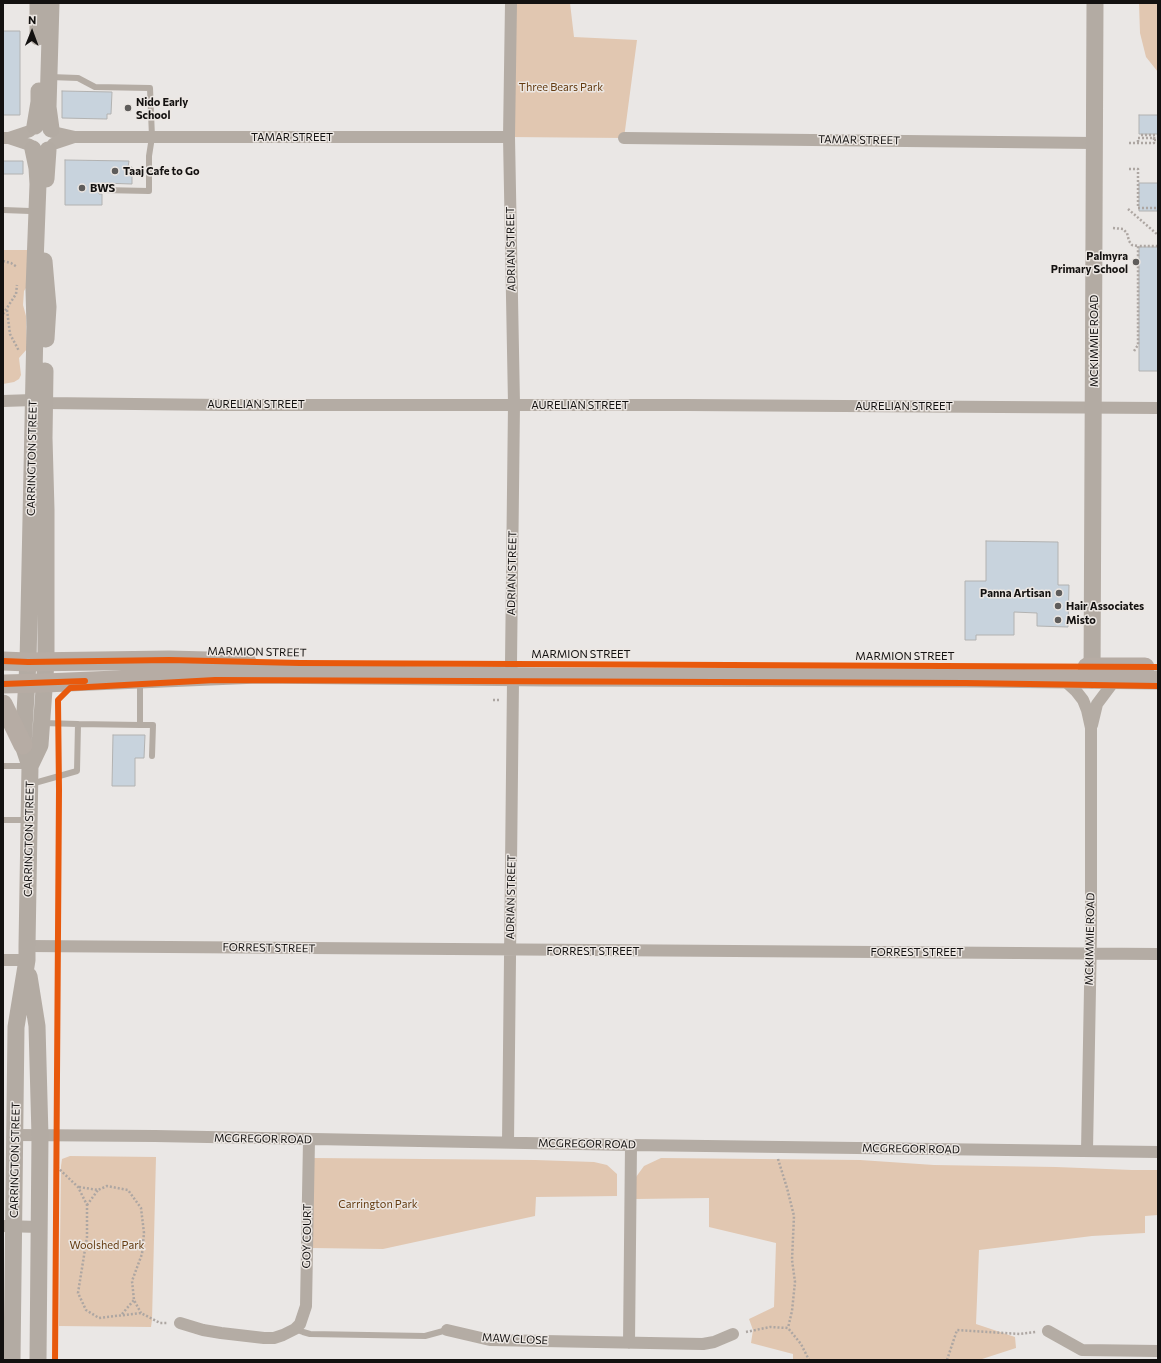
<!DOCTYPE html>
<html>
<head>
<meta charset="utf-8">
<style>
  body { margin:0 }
  #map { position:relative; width:1161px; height:1363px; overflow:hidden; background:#eae7e5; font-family:Commissioner,sans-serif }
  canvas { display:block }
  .frame { position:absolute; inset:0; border:4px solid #131110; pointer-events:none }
  .north { position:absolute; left:12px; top:12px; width:40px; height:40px; -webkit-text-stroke:3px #ece7e3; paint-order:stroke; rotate:1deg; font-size:11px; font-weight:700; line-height:16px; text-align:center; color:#131110 }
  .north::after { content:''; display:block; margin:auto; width:14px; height:18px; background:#131110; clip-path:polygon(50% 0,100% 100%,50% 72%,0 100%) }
</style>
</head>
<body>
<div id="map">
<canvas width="1161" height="1363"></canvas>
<div class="frame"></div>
<div class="north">N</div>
</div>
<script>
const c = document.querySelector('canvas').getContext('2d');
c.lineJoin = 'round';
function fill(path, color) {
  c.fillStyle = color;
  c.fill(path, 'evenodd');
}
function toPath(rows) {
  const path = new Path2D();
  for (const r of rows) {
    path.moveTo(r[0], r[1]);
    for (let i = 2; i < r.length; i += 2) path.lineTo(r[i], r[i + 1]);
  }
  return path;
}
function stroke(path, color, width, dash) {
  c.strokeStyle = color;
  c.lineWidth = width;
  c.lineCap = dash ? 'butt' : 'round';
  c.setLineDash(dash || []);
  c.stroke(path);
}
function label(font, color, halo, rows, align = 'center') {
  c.font = font + ' Commissioner,sans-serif';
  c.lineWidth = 3;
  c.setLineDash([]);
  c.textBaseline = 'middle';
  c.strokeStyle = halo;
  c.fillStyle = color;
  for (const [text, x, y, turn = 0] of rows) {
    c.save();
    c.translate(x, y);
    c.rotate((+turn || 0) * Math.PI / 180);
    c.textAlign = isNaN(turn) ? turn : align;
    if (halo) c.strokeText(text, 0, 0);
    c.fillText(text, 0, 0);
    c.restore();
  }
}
const green = toPath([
  [511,3,570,3,574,37,637,40,624,138,509,137],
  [1139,3,1158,3,1158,72,1146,57,1140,33],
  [3,250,29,250,28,285,24,291,23,305,26,316,27,349,19,358,21,375,19,379,14,382,3,384],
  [70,1156,156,1157,152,1320,151,1327,59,1326,61,1166,62,1159],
  [314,1158,535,1160,594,1162,607,1165,617,1174,617,1196,536,1197,535,1216,383,1249,312,1248],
  [661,1158,860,1160,934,1165,1056,1167,1132,1170,1158,1170,1158,1215,1145,1216,1145,1233,1092,1236,979,1250,976,1324,1015,1337,1016,1348,979,1360,793,1360,793,1354,751,1343,753,1330,749,1319,774,1307,776,1243,709,1227,709,1198,636,1199,636,1177,644,1166]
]);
const building = toPath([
  [3,31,20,31,20,115,3,115,3,31],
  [62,91,112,92,111,114,107,114,107,119,62,118,62,91],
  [1139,115,1158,115,1158,134,1139,134,1139,115],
  [65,160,129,161,128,167,132,167,132,184,102,183,102,186,98,187,98,190,99,194,102,194,102,205,65,205,65,160],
  [3,161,23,161,23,174,3,174,3,161],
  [1139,183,1158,183,1158,211,1139,211,1139,183],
  [1139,247,1157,247,1158,248,1158,371,1139,371,1139,247],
  [986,541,1058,542,1058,585,1069,585,1068,627,1037,626,1037,613,1014,612,1014,635,976,635,976,640,965,640,965,581,986,581,986,541],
  [113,735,145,735,144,758,135,758,135,786,112,786,113,735]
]);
const path = toPath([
  [1141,135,1155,135,1154,138],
  [1138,142,1138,138,1154,138,1154,140],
  [1129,143,1154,143,1154,140,1158,140],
  [1129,169,1138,169,1138,208,1158,208],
  [1128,209,1158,235],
  [1113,228,1123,229,1127,233,1129,241,1132,245,1138,246],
  [3,261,11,263,17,267],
  [7,310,10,334,19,351],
  [3,314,16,294,17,285],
  [1134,351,1138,345,1138,246,1158,246],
  [493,700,500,700],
  [778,1159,787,1188,794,1216,792,1260,795,1282,792,1311,788,1328],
  [57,1167,78,1187,87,1205,87,1237,78,1293,86,1310,99,1318,141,1313,160,1323,168,1323],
  [79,1187,98,1190,107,1186,128,1190,141,1208,144,1233,142,1254,132,1281,134,1300,141,1313],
  [87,1205,98,1190],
  [122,1314,134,1300],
  [746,1332,770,1327,788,1328,801,1344,809,1360],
  [947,1360,957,1330,1020,1334,1036,1332]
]);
const lane = toPath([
  [50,77,78,78,95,87,150,88,152,137,149,156,149,191,102,190],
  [3,210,30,211],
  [42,723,78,724],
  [140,725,153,725,152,756],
  [3,766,28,766],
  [31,784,77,771,78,724,140,725,140,680],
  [3,820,27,820],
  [295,1329,303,1332,310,1334,425,1336,447,1330]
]);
const street = toPath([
  [53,132,75,137,509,137],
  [3,138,9,138,30,145],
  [9,138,30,131],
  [624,138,1094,143],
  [53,144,74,137],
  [3,401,33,400,45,403,225,405,687,405,1158,408],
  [1063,679,1076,691,1083,700,1087,710,1091,728,1091,934,1087,1151],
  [1092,725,1097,704,1115,680],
  [27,946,1158,954],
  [3,960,27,960],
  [15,1135,155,1136,631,1145,1158,1152],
  [508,1142,513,681,511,663,514,404,509,137,511,3],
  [3,1226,39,1227],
  [180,1323,203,1330,221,1333,264,1338,274,1338,283,1335,295,1329,300,1324,306,1306,309,1140],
  [447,1330,490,1340,703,1344,714,1342,733,1334],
  [1048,1331,1082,1350,1158,1351],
  [629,1343,631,1145]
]);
const secondary = toPath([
  [38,3,38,37],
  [51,3,48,107,51,129],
  [35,126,39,102,39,91],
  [46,179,48,150],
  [44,261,48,307,46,339],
  [1092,680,1095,3],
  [30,766,40,745,46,662,46,510,44,438,45,371],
  [29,976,37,1026,40,1136,38,1360],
  [12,1360,16,1027,27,960,27,946,30,766,23,745,28,662,35,327,34,290,38,184,37,168,33,149]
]);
const primary = toPath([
  [3,661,28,662,169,660,247,662],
  [1087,667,1145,667],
  [3,684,45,683,258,674,546,677,977,678,1158,680],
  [3,704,23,745]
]);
const cycleway = toPath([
  [3,661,28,662,169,660,300,663,1158,667],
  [3,684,85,681],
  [55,1360,59,790,58,700,70,688,215,680,965,683,1158,686]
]);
const markers = [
  [128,108,4,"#5e5c5b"],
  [115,171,4,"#5e5c5b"],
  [82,188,4,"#5e5c5b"],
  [1136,262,4,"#5e5c5b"],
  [1059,593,4,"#5e5c5b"],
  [1058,606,4,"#5e5c5b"],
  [1058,620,4,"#5e5c5b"]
];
const parkNames = [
  ["Three Bears Park",561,87],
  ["Carrington Park",378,1204],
  ["Woolshed Park",107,1245]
];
const poiNames = [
  ["Nido Early",136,102],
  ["School",136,115],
  ["Taaj Cafe to Go",123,171],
  ["BWS",90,188],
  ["Palmyra",1128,256,"right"],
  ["Primary School",1128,269,"right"],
  ["Panna Artisan",1051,593,"right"],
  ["Hair Associates",1066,606],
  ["Misto",1066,620]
];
const streetNames = [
  ["TAMAR STREET",292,137],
  ["TAMAR STREET",859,140,1],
  ["ADRIAN STREET",511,249,-91],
  ["MCKIMMIE ROAD",1094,341,-90],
  ["AURELIAN STREET",256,404],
  ["AURELIAN STREET",580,405],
  ["AURELIAN STREET",904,406],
  ["CARRINGTON STREET",32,458,-89],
  ["ADRIAN STREET",512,573,-89],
  ["MARMION STREET",257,652,1],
  ["MARMION STREET",581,654],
  ["MARMION STREET",905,656],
  ["CARRINGTON STREET",29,839,-89],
  ["ADRIAN STREET",511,897,-89],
  ["MCKIMMIE ROAD",1090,939,-89],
  ["FORREST STREET",269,948,1],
  ["FORREST STREET",593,951],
  ["FORREST STREET",917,952],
  ["MCGREGOR ROAD",263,1139,1],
  ["MCGREGOR ROAD",587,1144,1],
  ["MCGREGOR ROAD",911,1149,1],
  ["CARRINGTON STREET",15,1160,-89],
  ["GOY COURT",307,1236,-89],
  ["MAW CLOSE",515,1339,3]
];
fill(green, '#e1c7b1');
fill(building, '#c8d3dd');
stroke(building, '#b2b2b1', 1);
stroke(path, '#ada6a2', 2.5, [2, 2]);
stroke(lane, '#b4aca4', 6);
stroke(street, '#b4aca4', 12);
stroke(secondary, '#b3aba3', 17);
stroke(primary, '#b6aca4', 19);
stroke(cycleway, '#e8590c', 6);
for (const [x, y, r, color] of markers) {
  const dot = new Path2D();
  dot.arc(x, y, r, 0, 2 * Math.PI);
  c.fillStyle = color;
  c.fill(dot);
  stroke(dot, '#ece7e3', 1.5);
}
label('11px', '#633a0f', '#ece7e3', parkNames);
label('bold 11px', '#131110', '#ece7e3', poiNames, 'left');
label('11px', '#131110', '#ece7e3', streetNames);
</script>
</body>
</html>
